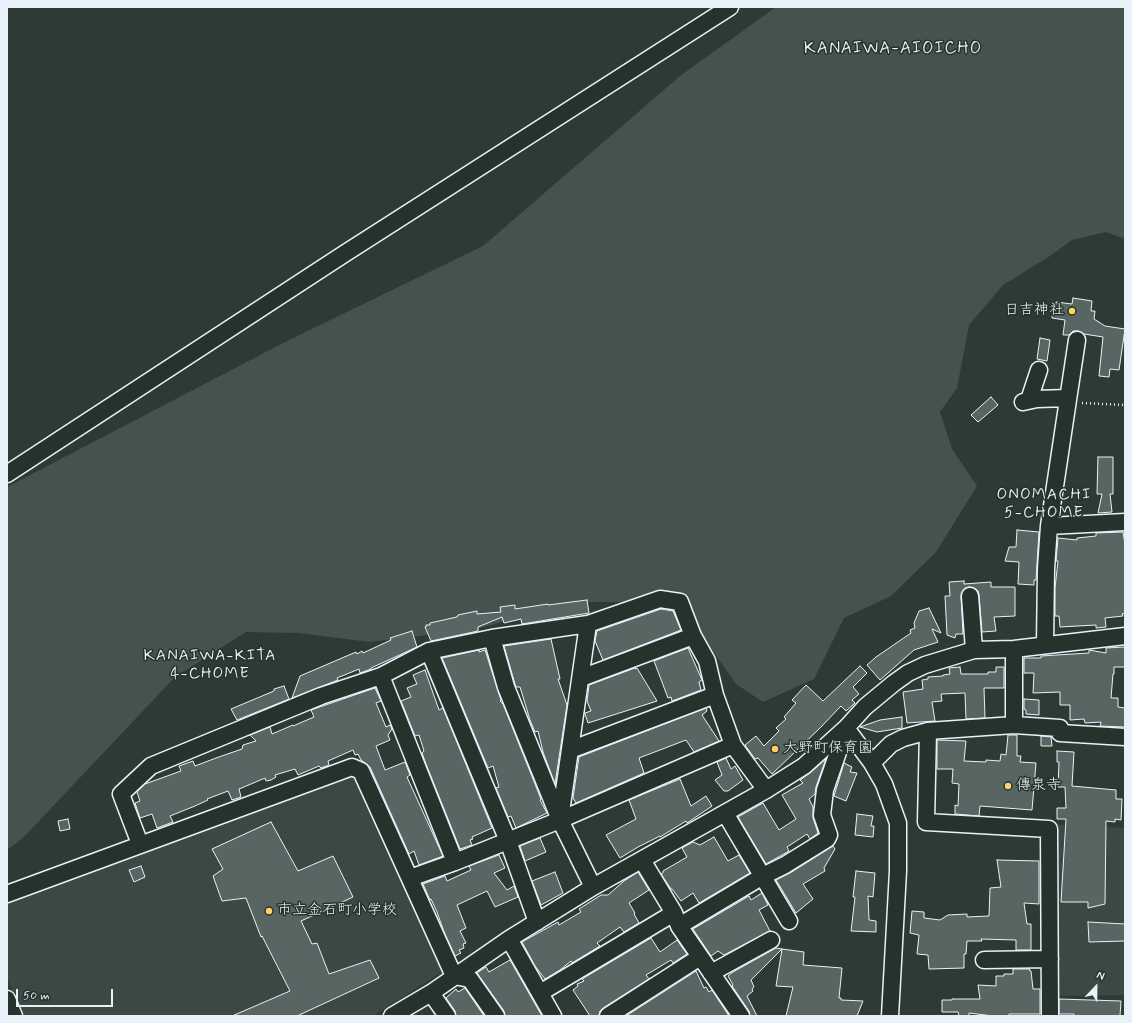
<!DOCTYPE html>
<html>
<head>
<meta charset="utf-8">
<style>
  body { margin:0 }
  #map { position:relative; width:1132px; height:1023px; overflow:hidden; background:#2e3b35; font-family:Mynerve,sans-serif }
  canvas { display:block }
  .frame { position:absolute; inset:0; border:8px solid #e8f1f8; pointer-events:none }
  .north { position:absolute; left:1076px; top:967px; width:40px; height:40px; -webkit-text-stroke:3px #26332d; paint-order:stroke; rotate:22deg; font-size:11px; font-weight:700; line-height:16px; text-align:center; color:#e8f1f8 }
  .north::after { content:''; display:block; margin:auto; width:14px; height:18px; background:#e8f1f8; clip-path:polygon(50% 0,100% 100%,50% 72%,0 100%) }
  .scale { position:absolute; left:16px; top:989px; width:97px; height:18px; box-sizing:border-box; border:2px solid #e8f1f8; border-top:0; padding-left:5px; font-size:12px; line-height:14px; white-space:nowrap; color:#e8f1f8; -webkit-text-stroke:3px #26332d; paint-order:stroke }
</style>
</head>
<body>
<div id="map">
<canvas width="1132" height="1023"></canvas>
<div class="frame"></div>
<div class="north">N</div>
<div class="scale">50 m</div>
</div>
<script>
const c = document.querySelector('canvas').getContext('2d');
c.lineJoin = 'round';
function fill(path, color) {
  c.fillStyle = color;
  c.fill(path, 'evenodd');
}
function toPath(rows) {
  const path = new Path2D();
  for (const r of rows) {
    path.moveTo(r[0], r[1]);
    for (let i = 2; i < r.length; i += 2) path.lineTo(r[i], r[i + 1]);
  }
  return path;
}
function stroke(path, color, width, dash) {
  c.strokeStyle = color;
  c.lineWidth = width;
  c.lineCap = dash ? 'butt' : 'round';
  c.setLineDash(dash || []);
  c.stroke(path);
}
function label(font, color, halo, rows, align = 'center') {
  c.font = font + ' Mynerve,"Klee One",sans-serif';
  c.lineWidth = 3;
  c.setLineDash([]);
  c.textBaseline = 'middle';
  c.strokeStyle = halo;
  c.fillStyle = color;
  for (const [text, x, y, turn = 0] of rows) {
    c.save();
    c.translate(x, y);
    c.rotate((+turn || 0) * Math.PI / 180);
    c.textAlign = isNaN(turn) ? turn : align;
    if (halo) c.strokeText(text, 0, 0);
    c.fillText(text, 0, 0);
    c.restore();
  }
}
const built = toPath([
  [355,776,444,971,373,1016,23,1016,7,978,7,902],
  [1052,824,1125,828,1125,995,1057,996]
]);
const green = toPath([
  [776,7,1125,7,1125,239,1106,232,1072,240,1050,256,1003,285,969,325,957,388,940,412,952,449,977,486,936,552,891,596,844,618,814,679,763,702,736,684,708,644,686,607,657,602,577,602,476,629,370,642,298,633,246,632,175,677,22,839,7,850,7,487,287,341,483,246,680,76]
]);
const building = toPath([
  [1073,298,1092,301,1091,311,1095,311,1094,319,1105,326,1125,329,1119,370,1110,369,1109,377,1099,376,1103,337,1084,334,1078,331,1073,331,1069,335,1063,335,1065,320,1052,318,1053,308,1055,309,1056,302,1072,304,1073,298],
  [1040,338,1050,340,1047,361,1037,359,1040,338],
  [991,397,998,405,978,422,971,415,991,397],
  [1098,457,1113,457,1113,494,1110,494,1112,512,1098,513,1102,494,1097,494,1098,457],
  [1017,530,1039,532,1036,580,1034,580,1034,585,1018,584,1019,562,1005,561,1009,547,1016,547,1017,530],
  [1123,532,1125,544,1125,613,1122,614,1123,616,1105,618,1106,627,1096,628,1096,625,1060,627,1059,616,1055,616,1055,588,1058,561,1056,561,1058,538,1077,540,1077,538,1096,536,1096,533,1123,532],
  [964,581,964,584,991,582,991,587,1015,587,1015,616,994,617,996,631,982,632,979,595,978,591,974,588,969,587,965,588,962,592,961,596,963,634,956,634,955,638,947,635,945,596,950,596,949,582,964,581],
  [587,600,589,613,522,624,521,619,504,623,502,617,478,627,478,631,431,641,425,627,426,627,426,625,430,625,430,623,457,617,458,615,477,611,477,614,501,612,500,607,515,605,515,609,548,604,548,605,587,600],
  [929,608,941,633,932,629,938,642,914,650,880,680,867,665,876,657,911,633,910,630,915,628,914,623,919,611,929,608],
  [661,609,673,611,681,630,603,660,595,641,597,631,661,609],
  [412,631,417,647,371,668,371,669,360,673,359,669,337,678,338,680,292,698,300,676,356,652,357,654,362,651,363,653,391,640,390,638,412,631],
  [551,639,560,679,558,679,567,705,555,784,543,752,538,731,535,732,530,720,520,687,516,687,515,684,504,646,551,639],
  [1125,647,1125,667,1114,667,1114,674,1113,674,1111,698,1118,698,1118,707,1125,708,1125,727,1100,726,1101,722,1085,723,1084,719,1070,720,1070,705,1060,705,1060,692,1033,693,1034,673,1024,673,1024,658,1041,658,1041,656,1089,653,1089,650,1106,653,1106,648,1125,647],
  [688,648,702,680,699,682,701,690,672,701,671,697,668,698,654,661,688,648],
  [479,650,479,652,485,650,501,700,500,701,503,704,541,799,540,800,547,813,516,828,511,816,508,817,496,788,499,787,493,766,488,768,442,658,479,650],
  [860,666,867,673,853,687,859,694,852,700,855,703,846,711,841,706,820,728,772,774,758,758,755,759,745,745,756,736,764,746,779,731,776,728,786,719,784,717,796,703,792,700,806,685,823,701,860,666],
  [960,667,961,674,988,674,988,672,996,672,996,667,1004,667,1004,688,984,688,985,718,966,719,965,693,941,694,942,701,932,702,935,721,907,723,903,692,923,689,922,680,928,679,928,677,943,676,943,675,950,674,949,668,960,667],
  [635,668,635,669,637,668,657,701,588,723,585,714,585,713,591,711,587,701,589,685,635,668],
  [425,670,439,710,443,708,492,828,472,837,473,839,470,840,472,845,460,849,426,764,422,753,424,751,419,735,415,736,401,701,411,697,407,688,417,684,413,675,425,670],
  [284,686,289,699,237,720,231,709,274,691,274,689,284,686],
  [375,688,381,701,376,703,386,727,390,725,392,729,388,735,390,740,376,746,385,770,405,762,410,775,407,777,443,856,419,865,414,851,409,854,370,767,365,763,361,760,358,754,355,755,353,750,328,761,329,765,321,768,319,766,298,775,295,769,275,775,276,777,271,780,266,781,265,778,244,787,239,789,241,797,232,800,228,791,207,799,208,800,195,806,170,816,173,822,157,828,152,814,140,818,135,803,140,801,137,792,145,784,181,771,179,766,193,761,195,766,216,758,242,749,243,745,256,741,250,735,270,727,272,734,293,725,293,726,314,717,311,710,375,688],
  [1024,699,1039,700,1039,715,1026,714,1026,710,1024,709,1024,699],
  [706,708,707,711,702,715,719,741,694,752,686,740,639,758,644,773,576,803,573,798,579,757,706,708],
  [902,717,902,728,877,732,860,727,880,720,902,717],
  [1008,735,1017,735,1017,756,1021,756,1020,762,1036,763,1032,810,980,806,979,816,955,814,955,805,958,806,959,784,952,783,953,769,937,769,937,740,966,741,964,761,986,762,986,760,1000,761,1001,754,1006,755,1008,735],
  [1041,736,1051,737,1052,746,1041,746,1041,736],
  [1057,751,1074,752,1072,786,1116,790,1116,799,1122,799,1121,820,1115,819,1115,822,1106,821,1105,904,1088,908,1088,902,1061,902,1066,819,1057,819,1057,808,1066,808,1065,787,1058,787,1059,762,1057,762,1057,751],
  [726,758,731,769,735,766,743,780,728,791,724,791,715,780,722,775,717,762,726,758],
  [826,759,816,787,815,794,809,799,813,807,813,818,818,833,810,839,807,834,787,847,789,851,766,864,738,817,763,803,779,830,796,819,782,795,803,783,800,780,810,773,826,759],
  [844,763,852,767,850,772,857,773,846,801,834,796,844,763],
  [680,779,691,806,706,796,712,806,687,823,686,821,660,837,660,836,638,847,620,858,606,835,636,819,629,800,680,779],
  [857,814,873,816,871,826,874,826,873,837,855,835,857,814],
  [68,819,70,829,60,831,58,821,68,819],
  [271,822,298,871,333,856,353,897,301,921,312,944,317,943,329,974,370,960,379,978,297,1016,232,1016,290,991,262,936,261,937,246,898,222,901,213,876,223,869,212,849,271,822],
  [714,837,728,861,739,855,750,873,699,903,693,893,681,901,672,889,671,889,661,874,663,873,663,871,687,857,682,848,693,842,700,845,714,837],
  [540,838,546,852,525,861,520,846,540,838],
  [833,846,835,849,824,868,825,871,803,884,813,899,796,913,776,880,790,873,833,846],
  [499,855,505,868,494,873,507,890,514,886,518,897,495,907,487,891,457,905,466,928,460,931,466,943,463,944,464,948,459,950,461,953,455,956,444,932,437,912,431,899,430,900,423,884,445,876,447,881,471,870,469,866,499,855],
  [997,860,1039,861,1039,904,1024,903,1027,924,1031,924,1031,950,1016,950,1016,940,981,939,982,941,967,941,966,954,964,954,964,968,929,969,928,955,917,954,919,935,910,933,912,911,924,912,924,918,940,920,948,915,967,914,967,917,989,916,990,888,1001,887,997,860],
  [141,866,145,877,134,882,129,870,141,866],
  [856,871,875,873,873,897,868,896,869,920,876,921,876,932,851,931,855,897,853,897,856,871],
  [555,872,563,893,541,905,532,881,555,872],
  [638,872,649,890,629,903,635,913,634,914,639,923,624,932,620,927,597,943,600,946,572,963,571,961,560,970,545,979,535,966,522,942,558,922,559,925,581,912,579,909,601,895,608,895,624,881,638,872],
  [762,893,768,905,759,910,770,931,724,955,718,951,711,956,693,929,749,896,751,900,762,893],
  [1088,922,1125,924,1125,941,1089,942,1088,922],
  [651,938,660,952,677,940,687,954,673,963,671,960,646,975,649,979,603,1008,600,1011,599,1016,590,1016,573,990,578,986,577,984,584,981,582,979,651,938],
  [776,948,782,949,751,980,754,987,752,989,753,991,747,996,757,1016,750,1016,749,1011,732,986,733,985,728,976,733,972,776,948],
  [782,949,804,952,803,965,842,968,839,998,841,998,841,1000,863,1001,857,1016,786,1016,793,987,776,986,782,949],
  [510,960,542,1016,505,1016,504,1011,477,973,486,967,489,972,510,960],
  [1013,969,1030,969,1029,970,1031,971,1033,989,1040,989,1040,1014,1009,1014,1009,1016,993,1016,969,1013,969,1016,959,1016,958,1012,942,1012,942,1000,952,1000,952,999,980,999,978,985,996,986,996,976,1004,976,1004,974,1013,974,1013,969],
  [696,971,704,988,706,987,709,992,712,990,729,1016,626,1016,696,971],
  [465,988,484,1016,456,1016,455,1011,446,998,456,989,458,992,465,988],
  [1059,999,1121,1001,1120,1016,1074,1016,1074,1014,1059,1014,1059,999]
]);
const path = toPath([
  [1082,403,1125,405]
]);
const minor = toPath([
  [1029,400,1039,370],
  [1023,402,1037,399,1068,398],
  [7,474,344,254,730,7],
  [1049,526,1125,522],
  [970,596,974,650],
  [492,638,506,687,560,820,593,887],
  [1045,645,1046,569,1049,526,1077,340],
  [1014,649,1014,725],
  [429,651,508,841,537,922],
  [381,676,455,862],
  [581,678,693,636],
  [846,728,872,763,884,784,898,823,898,871,890,1016],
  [928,731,926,822,1049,829,1050,1016],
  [570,750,715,695],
  [872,763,891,744,903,738,928,731,1014,725,1060,728,1060,733,1125,737],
  [725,813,789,921],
  [560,819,588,624],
  [140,844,121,794,151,766,321,696,381,676,429,651,492,638,588,624,660,599,680,602,693,636,707,661,715,695,733,745,766,790],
  [642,860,674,913,679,926,741,1016],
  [410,878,455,862,560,820,733,745],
  [7,894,352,767,361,771,454,976,470,979,496,1016],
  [679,926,763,876,785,865,827,839,829,835,822,815,825,790,846,729],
  [509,939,553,1016],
  [984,960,1050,959],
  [711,973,771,940],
  [431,993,447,1016],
  [540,993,674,913],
  [7,999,14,1016],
  [392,1016,431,993,509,939,593,887,766,790,804,766,846,728,865,707,894,683,908,673,925,665,974,650,1014,649,1125,636],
  [608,1016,700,957]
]);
const markers = [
  [1072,311,4,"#ffd166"],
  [775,749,4,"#ffd166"],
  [1008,786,4,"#ffd166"],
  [269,911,4,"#ffd166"]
];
const poiNames = [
  ["日吉神社",1064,311,"right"],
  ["大野町保育園",783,749],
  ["傳泉寺",1016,786],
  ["市立金石町小学校",277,911]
];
const neighbourhoodNames = [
  ["ONOMACHI",1044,496],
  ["5-CHOME",1044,514],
  ["KANAIWA-KITA",210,657],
  ["4-CHOME",210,675]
];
const quarterNames = [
  ["KANAIWA-AIOICHO",893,49]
];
fill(built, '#3b4843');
fill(green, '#45524e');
fill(building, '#596563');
stroke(building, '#e8f1f8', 1);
stroke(minor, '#e8f1f8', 19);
stroke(path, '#e8f1f8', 2.5, [1, 3]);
stroke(minor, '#26332d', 16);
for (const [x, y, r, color] of markers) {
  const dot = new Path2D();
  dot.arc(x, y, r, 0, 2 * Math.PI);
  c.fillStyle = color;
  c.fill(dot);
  stroke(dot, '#26332d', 1.5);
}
label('15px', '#e8f1f8', '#26332d', poiNames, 'left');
c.letterSpacing = '1px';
label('16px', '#e8f1f8', '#26332d', neighbourhoodNames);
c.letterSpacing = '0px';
c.letterSpacing = '1px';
label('17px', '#e8f1f8', '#26332d', quarterNames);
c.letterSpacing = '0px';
</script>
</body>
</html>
